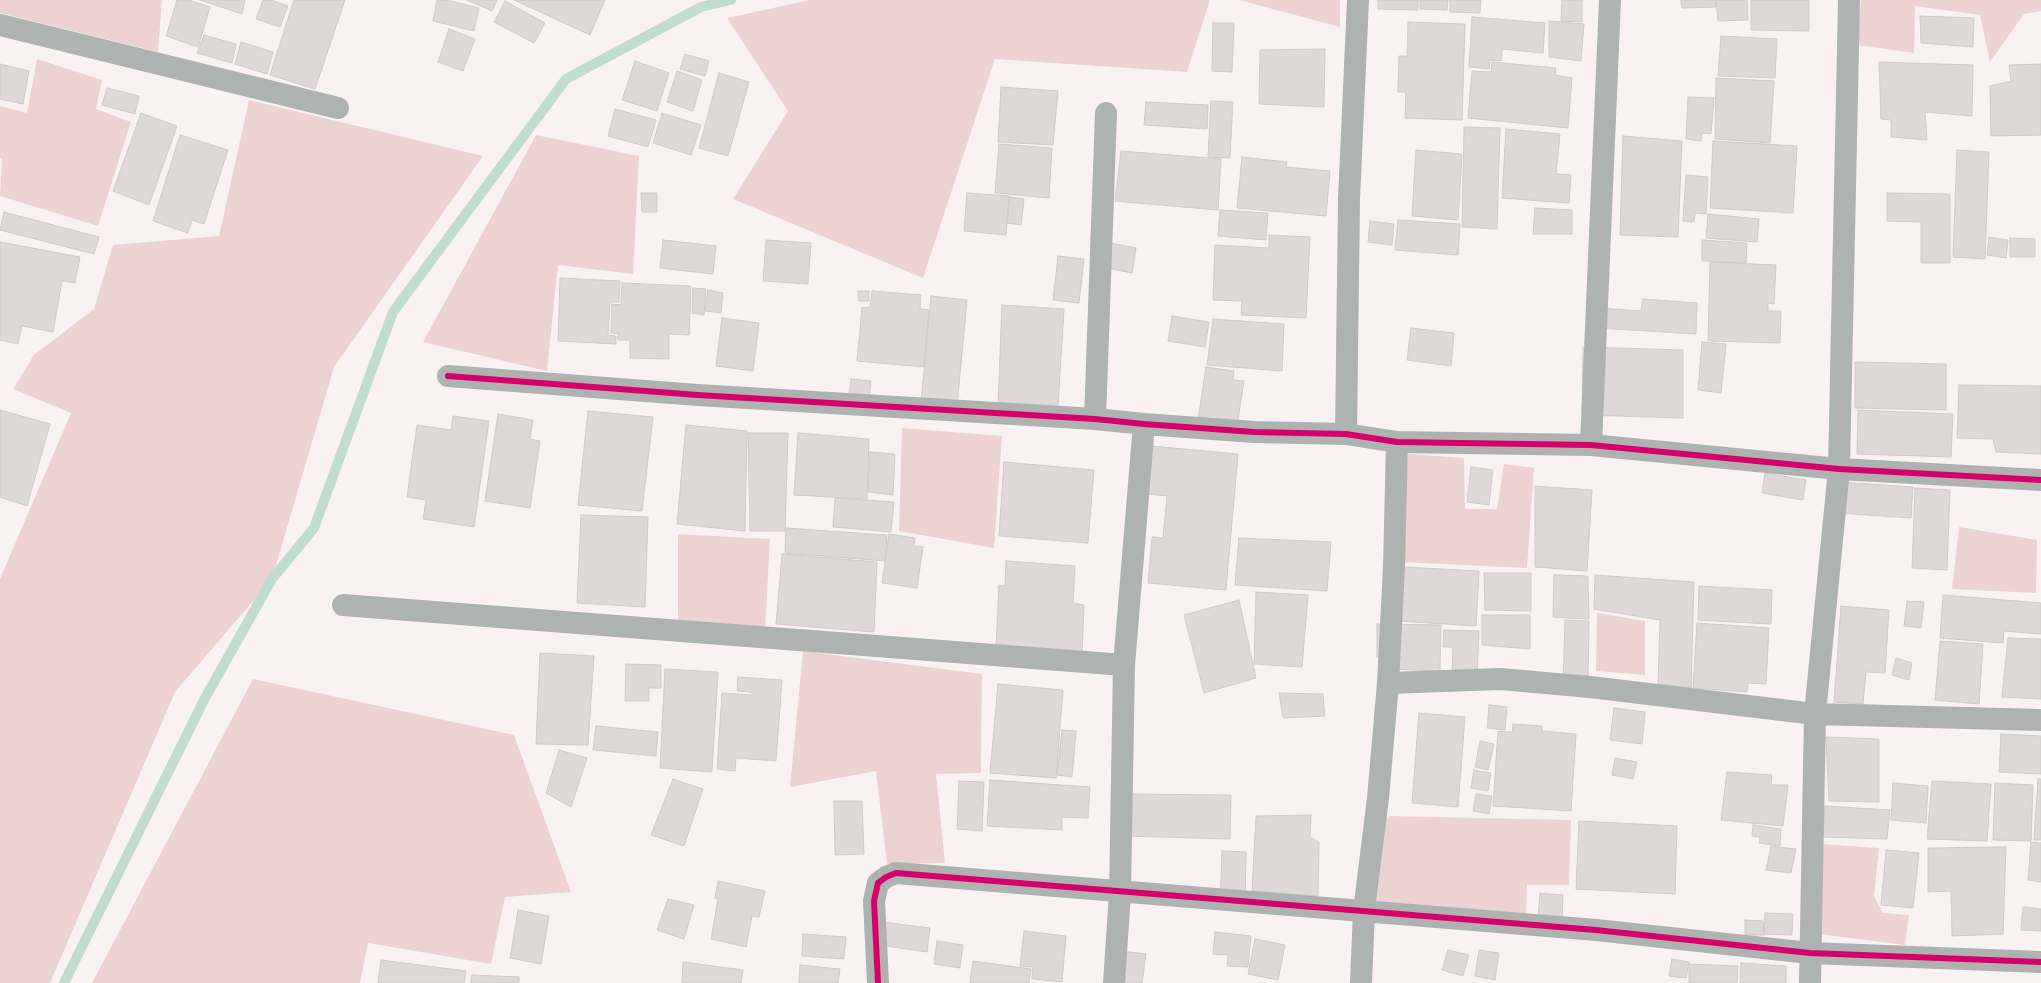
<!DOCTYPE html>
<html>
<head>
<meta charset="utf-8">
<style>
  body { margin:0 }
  canvas { display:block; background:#faf2f2 }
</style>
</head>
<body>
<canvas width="2041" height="983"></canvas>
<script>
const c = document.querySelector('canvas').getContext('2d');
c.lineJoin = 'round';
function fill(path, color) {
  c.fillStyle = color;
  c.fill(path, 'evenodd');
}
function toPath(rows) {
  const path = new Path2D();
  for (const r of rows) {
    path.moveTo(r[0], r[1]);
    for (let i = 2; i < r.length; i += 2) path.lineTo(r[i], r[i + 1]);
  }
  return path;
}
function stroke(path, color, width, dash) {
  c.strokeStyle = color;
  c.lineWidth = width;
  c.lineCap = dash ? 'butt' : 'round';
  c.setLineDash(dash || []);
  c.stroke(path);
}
const green = toPath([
  [0,0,162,0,158,52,0,13],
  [810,0,1210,0,1187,72,995,59,923,278,733,199,788,111,727,18],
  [1239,0,1340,0,1340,27],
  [1861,0,2041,0,2041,11,2024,14,1990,62,1980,15,1915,6,1914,53,1857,45],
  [37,59,102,80,96,109,131,122,98,226,0,196,2,159,0,158,0,106,27,113],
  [249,100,483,156,334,367,272,579,175,692,50,983,0,983,0,579,71,413,13,389,34,355,94,309,113,245,219,236],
  [536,135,639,156,633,274,558,265,547,371,423,342],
  [902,428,1002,436,994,548,899,531],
  [1408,454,1464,458,1465,509,1497,509,1504,464,1534,468,1527,568,1401,562],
  [1959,527,2037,540,2036,593,1952,589],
  [678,534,770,539,765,630,678,620],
  [1597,613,1645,621,1645,675,1596,671],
  [803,651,982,674,981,773,936,774,945,863,887,864,876,771,790,787],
  [253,679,514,735,571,892,505,897,491,964,368,943,360,983,92,983],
  [1389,816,1571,820,1569,885,1527,885,1526,917,1376,908,1386,819],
  [1822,844,1879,848,1874,896,1883,913,1909,915,1905,945,1819,934]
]);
const stream = toPath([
  [64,983,205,698,272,579,314,528,393,312,566,79,701,7,731,0]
]);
const building = toPath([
  [177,0,188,0,210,7,198,47,166,36,177,0],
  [200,0,245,0,242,14,200,0],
  [263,0,271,0,288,6,280,27,256,19,263,0],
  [294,0,345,0,315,89,270,75,294,0],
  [437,0,446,0,479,8,474,31,433,21,437,0],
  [467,0,497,0,492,11,467,0],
  [514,0,605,0,590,35,514,0],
  [1378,0,1418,0,1418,10,1378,9,1378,0],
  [1420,0,1448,0,1447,10,1420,9,1420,0],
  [1450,0,1481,0,1480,13,1450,12,1450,0],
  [1562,0,1582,0,1582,22,1561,21,1562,0],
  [1681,0,1715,0,1716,7,1682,8,1681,0],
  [1716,0,1747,0,1748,20,1718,21,1716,0],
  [1751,0,1809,0,1809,31,1751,30,1751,0],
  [505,1,545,23,534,43,494,22,505,1],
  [1920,16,1974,18,1973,47,1921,43,1920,16],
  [1472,17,1545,23,1543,53,1502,49,1501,61,1490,60,1489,69,1469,67,1472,17],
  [1549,21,1584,24,1581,61,1549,57,1549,21],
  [1408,22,1465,24,1462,120,1405,118,1406,92,1398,92,1399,56,1407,56,1408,22],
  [1213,23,1234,23,1232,72,1212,71,1213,23],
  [449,29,475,39,463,71,438,62,449,29],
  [204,35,236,44,232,63,197,53,204,35],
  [1721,36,1777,39,1775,78,1718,76,1721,36],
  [241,42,273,52,267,74,235,64,241,42],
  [1325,49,1324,107,1259,104,1260,50,1325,49],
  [685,54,709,61,705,76,680,69,685,54],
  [635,61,669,73,657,111,622,100,635,61],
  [1492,62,1556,68,1555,75,1572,78,1568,128,1468,118,1472,71,1491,72,1492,62],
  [1879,62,1973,65,1972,116,1925,112,1927,140,1891,137,1891,120,1881,119,1879,62],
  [0,64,29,71,23,104,0,99,0,64],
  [2041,64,2041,135,1991,136,1990,86,2011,81,2009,65,2041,64],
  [677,71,702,80,693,111,667,102,677,71],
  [719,73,749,82,728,156,699,148,719,73],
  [1716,78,1774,81,1770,143,1715,139,1716,78],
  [1001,87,1058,91,1053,145,998,142,1001,87],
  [107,88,139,96,135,114,102,105,107,88],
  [1688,97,1714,98,1711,134,1702,133,1701,141,1686,139,1688,97],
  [1211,101,1233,102,1230,158,1208,157,1211,101],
  [1146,102,1208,105,1207,129,1144,125,1146,102],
  [615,109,656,120,648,147,608,136,615,109],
  [141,113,177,126,149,205,113,191,141,113],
  [662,113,701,125,691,155,653,143,662,113],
  [1464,127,1500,128,1497,229,1462,227,1464,127],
  [1506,129,1560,134,1556,174,1571,175,1569,203,1502,198,1506,129],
  [180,135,228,150,204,224,192,220,188,233,153,221,180,135],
  [1623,136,1682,141,1678,237,1620,235,1623,136],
  [1713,141,1797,146,1793,213,1710,208,1713,141],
  [999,144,1052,148,1049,198,995,193,999,144],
  [1416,150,1462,154,1458,220,1412,216,1416,150],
  [1957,150,1989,152,1985,259,1953,257,1957,150],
  [1121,151,1221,159,1218,210,1115,201,1121,151],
  [1242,157,1287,162,1286,167,1330,171,1326,216,1237,208,1242,157],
  [1686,175,1708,177,1706,214,1695,213,1694,222,1683,221,1686,175],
  [641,193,657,193,657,212,642,212,641,193],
  [967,193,1009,196,1006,235,964,231,967,193],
  [1887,193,1950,194,1950,263,1921,263,1921,222,1887,221,1887,193],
  [1010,197,1024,199,1021,225,1007,223,1010,197],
  [1535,208,1572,210,1572,234,1533,234,1535,208],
  [1220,210,1268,213,1266,240,1218,236,1220,210],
  [4,212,99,237,94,254,0,230,4,212],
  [1708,214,1759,219,1757,242,1706,238,1708,214],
  [1398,220,1460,224,1458,255,1395,250,1398,220],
  [1370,221,1394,224,1392,245,1368,242,1370,221],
  [1269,235,1310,237,1306,318,1241,315,1242,301,1213,300,1215,245,1269,248,1269,235],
  [1989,237,2008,240,2006,258,1987,255,1989,237],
  [2010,238,2035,239,2035,257,2010,257,2010,238],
  [663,240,716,246,713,274,660,268,663,240],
  [766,240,811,243,808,284,763,281,766,240],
  [1702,240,1747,243,1746,263,1702,261,1702,240],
  [0,242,80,257,75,283,62,281,53,332,22,326,18,344,0,340,0,242],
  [1110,243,1136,248,1132,273,1106,268,1110,243],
  [1058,256,1084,259,1079,303,1053,300,1058,256],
  [1710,262,1776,265,1774,304,1768,303,1768,311,1781,311,1780,343,1708,341,1710,262],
  [560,278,620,281,619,302,610,302,608,335,616,336,616,344,558,341,560,278],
  [622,283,691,286,689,335,669,334,669,359,630,358,630,340,618,340,618,334,611,333,612,304,621,305,622,283],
  [693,288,706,289,704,315,692,313,693,288],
  [708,290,723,293,721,313,705,311,708,290],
  [858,291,869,291,869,301,859,301,858,291],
  [872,291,921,295,920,309,929,310,924,367,857,361,862,307,870,308,872,291],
  [931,296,967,300,957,406,921,403,931,296],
  [1643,299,1697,303,1696,334,1598,328,1599,308,1641,311,1643,299],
  [1002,305,1064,309,1058,406,998,403,1002,305],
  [1172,316,1209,322,1205,347,1168,341,1172,316],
  [722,318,759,323,753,371,716,366,722,318],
  [1213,319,1284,324,1282,371,1207,365,1213,319],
  [1411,328,1454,333,1451,366,1407,360,1411,328],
  [1702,342,1726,344,1721,393,1698,390,1702,342],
  [1583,347,1683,350,1683,418,1582,415,1583,347],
  [1855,362,1946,364,1946,410,1855,408,1855,362],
  [1206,367,1234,371,1233,380,1244,381,1237,426,1198,420,1206,367],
  [851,379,871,381,869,401,849,398,851,379],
  [1959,385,2041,386,2041,454,1996,452,1993,439,1957,438,1959,385],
  [0,410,50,424,27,506,0,497,0,410],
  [1858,410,1953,414,1951,457,1857,454,1858,410],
  [588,411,653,417,642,511,578,505,588,411],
  [498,414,533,420,530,439,540,441,530,508,485,501,498,414],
  [453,416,489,421,474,527,423,519,426,500,407,497,417,425,451,430,453,416],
  [686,425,747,431,745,531,677,524,686,425],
  [748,433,788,433,785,531,750,531,748,433],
  [798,433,869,439,867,499,794,495,798,433],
  [1151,446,1238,454,1226,590,1148,583,1152,537,1163,538,1167,496,1148,494,1151,446],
  [870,452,895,454,893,495,868,492,870,452],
  [1004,462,1094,470,1088,543,999,536,1004,462],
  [1471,467,1493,470,1489,505,1467,502,1471,467],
  [1765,473,1806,480,1803,500,1762,493,1765,473],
  [1840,482,1913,487,1911,518,1838,513,1840,482],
  [1535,486,1592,490,1587,571,1535,567,1535,486],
  [1915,488,1950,490,1947,570,1912,568,1915,488],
  [835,498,894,502,891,532,833,527,835,498],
  [581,515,648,517,645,607,577,603,581,515],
  [786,528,887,535,885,561,785,553,786,528],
  [889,534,915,538,914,546,923,547,917,588,882,583,889,534],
  [1239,538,1331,542,1327,591,1235,585,1239,538],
  [782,554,877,562,874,632,776,624,782,554],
  [1006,561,1075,566,1073,603,1084,605,1082,653,996,648,999,585,1005,586,1006,561],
  [1385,566,1479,571,1476,626,1398,621,1385,566],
  [1484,573,1531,573,1531,611,1485,610,1484,573],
  [1554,575,1588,576,1589,619,1553,617,1554,575],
  [1595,575,1694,582,1691,688,1658,684,1660,620,1594,609,1595,575],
  [1699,586,1772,590,1771,624,1698,620,1699,586],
  [1256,592,1308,595,1302,667,1254,664,1256,592],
  [1943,595,2041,603,2041,634,2004,631,2003,643,1940,638,1943,595],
  [1239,600,1256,678,1204,693,1184,615,1239,600],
  [1907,601,1924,602,1921,628,1904,626,1907,601],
  [1841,606,1889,610,1885,673,1866,672,1863,704,1834,702,1841,606],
  [1482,615,1530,615,1530,649,1482,645,1482,615],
  [1565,620,1589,621,1588,684,1563,683,1565,620],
  [1697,623,1769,628,1766,684,1748,683,1747,692,1693,688,1697,623],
  [1377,624,1441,625,1440,671,1391,669,1393,658,1377,657,1377,624],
  [1444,630,1479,631,1477,675,1452,674,1453,647,1443,647,1444,630],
  [2008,638,2041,639,2041,699,2002,697,2008,638],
  [1940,641,1983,644,1979,704,1935,700,1940,641],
  [540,653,594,656,588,745,536,744,540,653],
  [1896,658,1912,663,1909,680,1892,675,1896,658],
  [626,664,661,665,661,688,649,688,649,701,625,701,626,664],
  [665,669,718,672,712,772,660,768,665,669],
  [738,677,782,680,776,761,736,758,735,771,717,769,722,693,752,695,752,692,737,691,738,677],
  [998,684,1063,690,1056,778,990,773,998,684],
  [1279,693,1323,694,1325,716,1283,718,1279,693],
  [1489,705,1507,707,1505,730,1487,728,1489,705],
  [1614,708,1645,712,1642,744,1610,740,1614,708],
  [1419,713,1465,717,1458,807,1412,803,1419,713],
  [1513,724,1542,726,1542,731,1576,734,1571,811,1493,806,1498,731,1512,732,1513,724],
  [596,726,658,732,656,756,593,750,596,726],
  [1062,730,1076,731,1072,777,1057,775,1062,730],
  [2001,734,2041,736,2041,774,1999,772,2001,734],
  [1826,737,1879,739,1879,802,1829,801,1826,737],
  [1480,741,1494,744,1488,770,1475,767,1480,741],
  [559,750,587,758,571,807,546,793,559,750],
  [1615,758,1637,762,1633,779,1612,775,1615,758],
  [1474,770,1491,773,1488,791,1471,788,1474,770],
  [1727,772,1772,775,1771,785,1788,785,1783,826,1721,820,1727,772],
  [673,779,703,789,684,846,651,835,673,779],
  [2038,779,2041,779,2041,840,2034,840,2038,779],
  [990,780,1090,787,1088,818,1062,817,1062,830,987,826,990,780],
  [959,781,984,782,982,831,957,829,959,781],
  [1932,781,1991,784,1987,841,1927,839,1932,781],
  [1893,783,1928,786,1926,823,1891,820,1893,783],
  [1995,783,2033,785,2031,841,1993,840,1995,783],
  [1125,794,1231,795,1230,839,1125,836,1125,794],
  [1476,794,1492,796,1489,814,1473,811,1476,794],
  [834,801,862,801,864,854,835,855,834,801],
  [1825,806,1890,810,1887,839,1823,837,1825,806],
  [1311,815,1310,837,1319,842,1318,896,1252,891,1256,816,1311,815],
  [1579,821,1677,826,1675,894,1576,889,1579,821],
  [1753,825,1781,829,1780,846,1759,843,1760,837,1752,836,1753,825],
  [2031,842,2041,843,2041,882,2028,880,2031,842],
  [1771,846,1796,849,1791,873,1766,870,1771,846],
  [2006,847,2003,934,1952,936,1951,891,1928,892,1928,848,2006,847],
  [1886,850,1919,853,1913,908,1881,905,1886,850],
  [1222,851,1246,852,1245,908,1220,906,1222,851],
  [718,881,765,891,759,917,752,916,746,947,711,939,718,899,715,898,718,881],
  [1540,893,1563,895,1562,919,1538,918,1540,893],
  [668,899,694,905,684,939,657,930,668,899],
  [2023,907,2041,909,2041,931,2021,930,2023,907],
  [518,910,549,916,541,964,510,958,518,910],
  [1765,913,1793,914,1792,935,1764,934,1765,913],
  [1745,920,1763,921,1764,935,1745,935,1745,920],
  [882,922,930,928,927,952,879,945,882,922],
  [1024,931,1066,936,1062,982,1032,979,1033,967,1020,966,1024,931],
  [1215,932,1251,936,1248,967,1227,966,1228,955,1213,954,1215,932],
  [803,934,846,937,844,959,802,956,803,934],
  [1255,939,1285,945,1278,980,1248,974,1255,939],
  [937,941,963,945,960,968,934,964,937,941],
  [1448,950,1469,955,1463,976,1442,970,1448,950],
  [1479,950,1499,953,1495,980,1475,976,1479,950],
  [1121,951,1146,954,1142,983,1117,983,1121,951],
  [1672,959,1689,962,1686,978,1669,976,1672,959],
  [381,960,466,971,464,983,378,983,381,960],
  [973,961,1031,969,1029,983,970,983,973,961],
  [683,962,743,970,741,983,682,983,683,962],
  [1741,963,1786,966,1786,983,1740,983,1741,963],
  [1689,964,1738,966,1737,983,1689,983,1689,964],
  [800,965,840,969,838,983,799,983,800,965],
  [472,975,519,977,519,983,471,983,472,975]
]);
const minor = toPath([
  [0,25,338,108],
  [448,376,698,395,1095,419,1144,424,1254,432,1346,434,1397,442,1591,445,1839,469,2041,480],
  [1095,419,1106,113],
  [1346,434,1349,199,1358,0],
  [1591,445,1610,0],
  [343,605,1124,665],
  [1388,683,1501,679,1590,687,1815,714,2041,720],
  [878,983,874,901,878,883,886,877,896,873,1596,930,1810,953,2041,962],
  [1114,983,1120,893,1124,665,1144,424],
  [1361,983,1364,911,1378,798,1388,683,1394,567,1397,442],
  [1810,983,1815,714,1839,469,1849,0]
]);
const cycleway = toPath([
  [448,376,698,395,1095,419,1144,424,1254,432,1346,434,1397,442,1591,445,1839,469,2041,480],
  [878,983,874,901,878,883,886,877,896,873,1596,930,1810,953,2041,962]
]);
fill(green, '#ecd3d2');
stroke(stream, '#c0ddcf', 10);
fill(building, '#ded8d8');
stroke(building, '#d0caca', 1);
stroke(minor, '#aeb3b1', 22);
stroke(cycleway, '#d6006c', 6);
</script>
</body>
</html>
